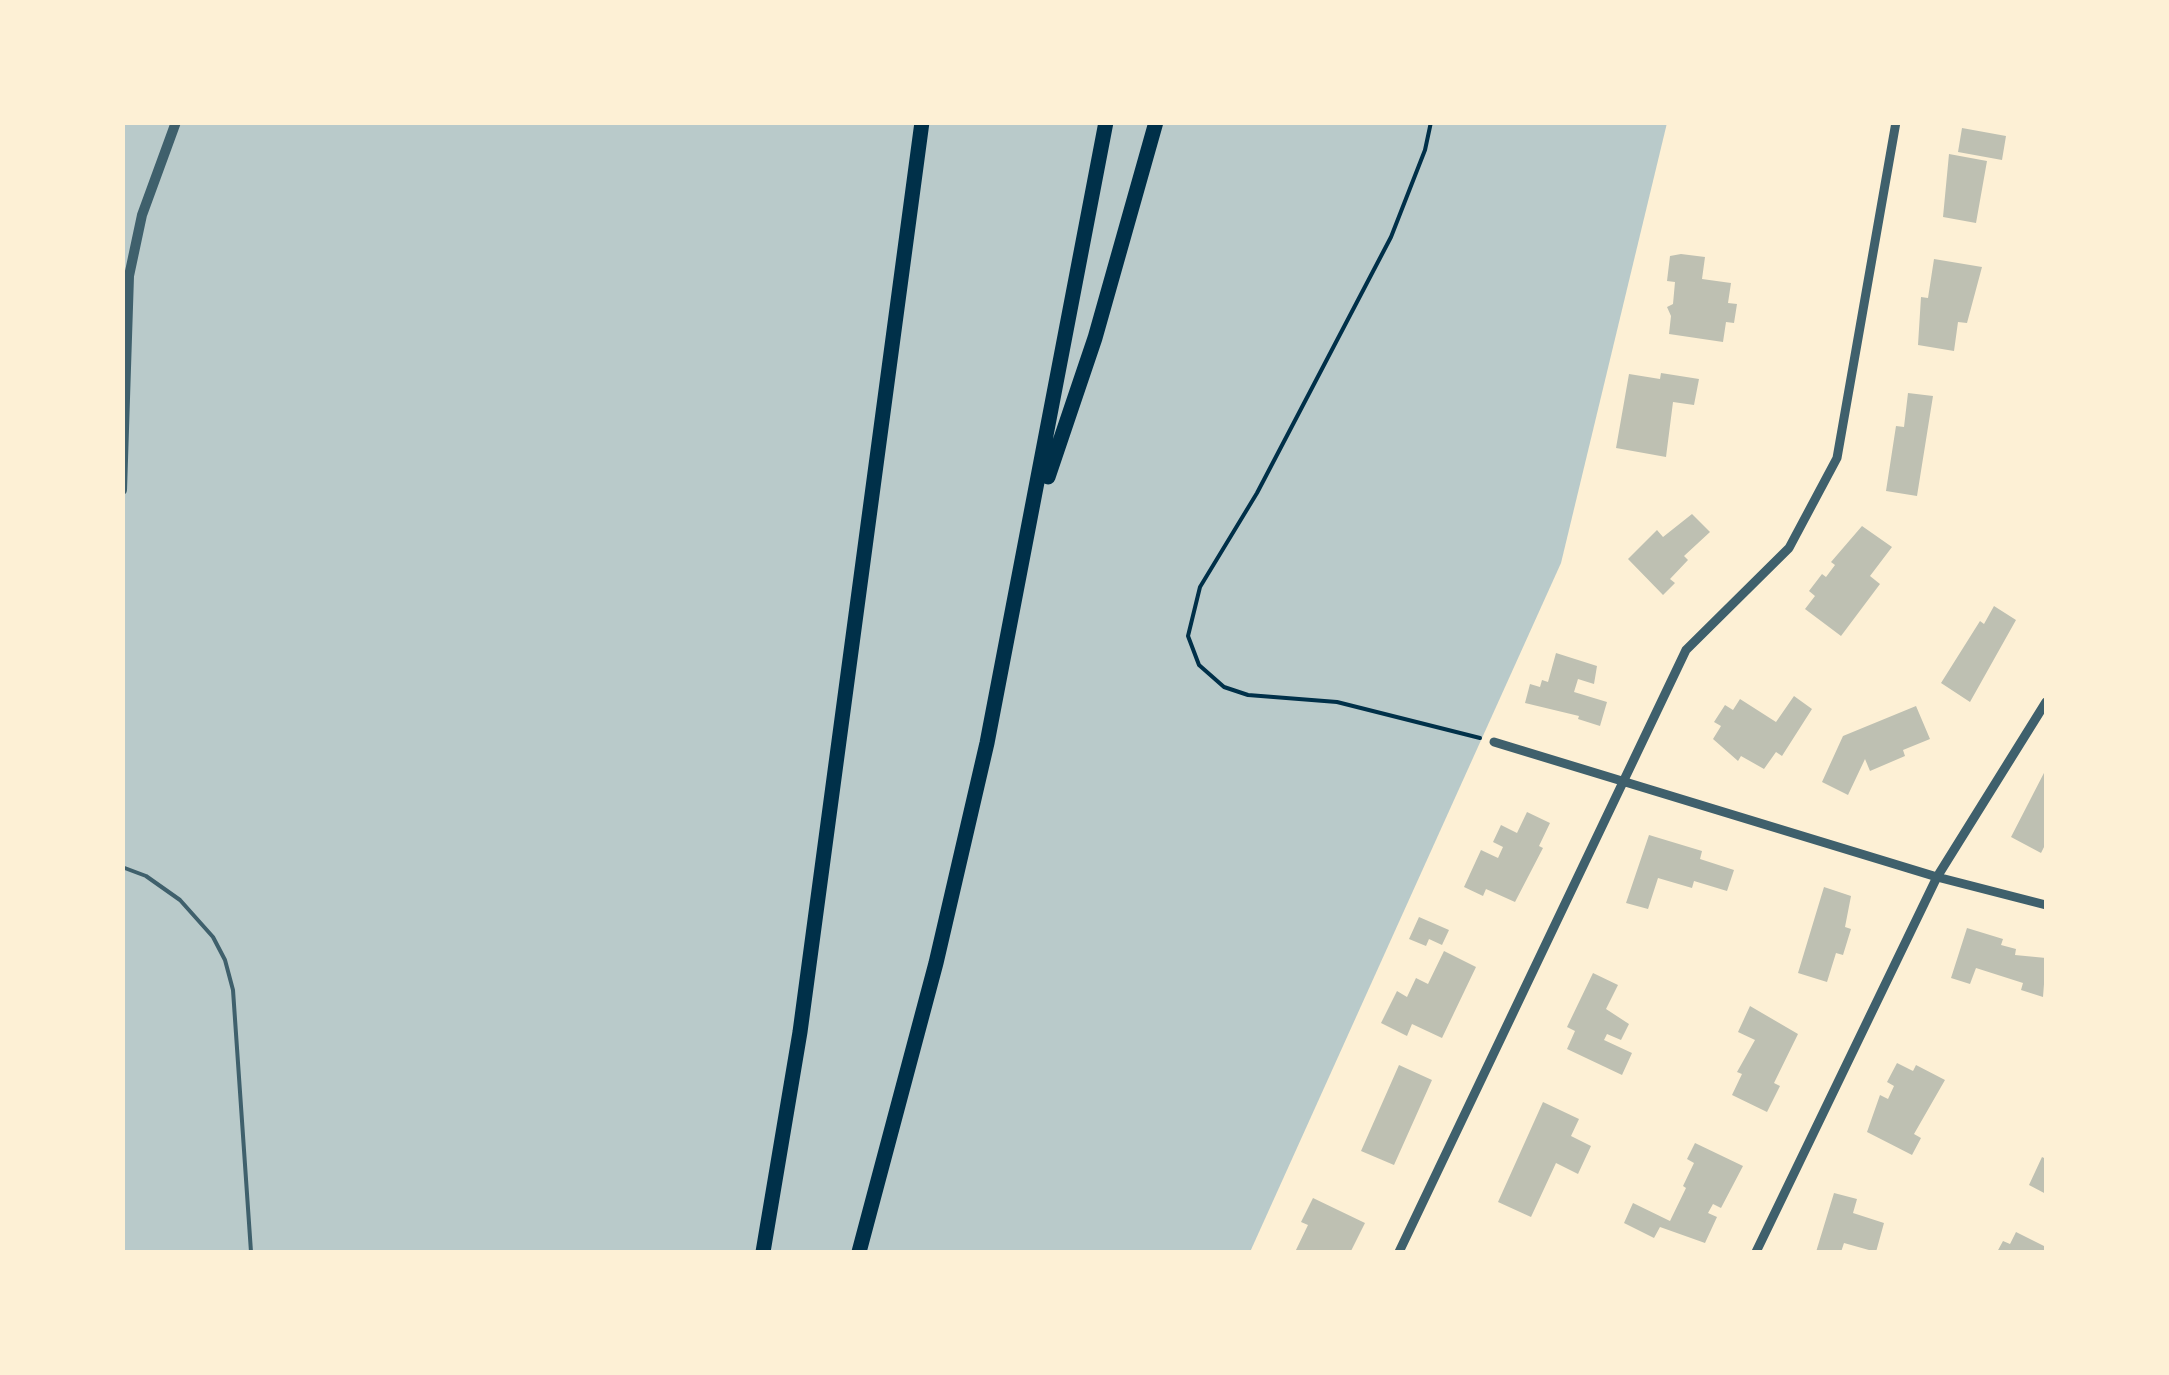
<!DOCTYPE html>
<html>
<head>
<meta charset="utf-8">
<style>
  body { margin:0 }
  #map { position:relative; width:2169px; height:1375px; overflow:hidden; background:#fdf0d5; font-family:"Roboto Condensed",sans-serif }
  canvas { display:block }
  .frame { position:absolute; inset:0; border:125px solid #fdf0d5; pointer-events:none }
</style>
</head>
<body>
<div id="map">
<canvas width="2169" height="1375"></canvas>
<div class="frame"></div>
</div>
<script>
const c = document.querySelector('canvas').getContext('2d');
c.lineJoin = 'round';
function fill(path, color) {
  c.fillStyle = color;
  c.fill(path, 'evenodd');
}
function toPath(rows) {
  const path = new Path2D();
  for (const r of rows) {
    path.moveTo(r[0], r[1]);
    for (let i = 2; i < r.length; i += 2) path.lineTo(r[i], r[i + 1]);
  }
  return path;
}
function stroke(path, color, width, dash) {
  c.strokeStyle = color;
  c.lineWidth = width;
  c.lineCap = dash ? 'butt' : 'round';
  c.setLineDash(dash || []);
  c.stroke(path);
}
const green = toPath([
  [122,123,1667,123,1561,563,1250,1252,123,1252]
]);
const building = toPath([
  [1962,128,2006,136,2002,160,1958,152],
  [1949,154,1987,161,1976,223,1943,217],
  [1681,254,1705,257,1702,279,1731,283,1728,303,1737,304,1734,323,1726,322,1723,342,1669,334,1671,316,1667,307,1673,304,1675,282,1667,281,1670,256],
  [1934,259,1982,267,1967,323,1958,322,1954,351,1918,345,1921,297,1928,298],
  [1661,373,1699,379,1694,405,1673,402,1666,457,1616,448,1629,374,1660,379],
  [1908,393,1933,396,1917,496,1886,491,1896,426,1904,427],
  [1692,514,1710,532,1684,556,1688,560,1670,579,1675,583,1663,595,1628,559,1657,530,1663,537],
  [1862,526,1892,547,1870,576,1880,584,1841,636,1805,609,1815,596,1809,591,1822,574,1826,577,1835,565,1831,562],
  [1994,606,2016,620,1970,702,1941,683,1980,621,1984,624],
  [1556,653,1597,666,1594,684,1578,679,1574,692,1607,702,1600,726,1578,719,1579,716,1525,703,1530,684,1540,687,1542,680,1548,682],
  [1794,696,1812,709,1782,756,1776,752,1764,769,1741,756,1738,761,1713,739,1721,726,1714,722,1725,705,1733,710,1740,699,1776,722],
  [1916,706,1930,739,1903,750,1905,756,1870,771,1865,759,1848,795,1822,782,1843,736],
  [2046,769,2046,843,2041,853,2011,837],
  [1527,812,1550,823,1539,846,1543,848,1515,902,1486,889,1483,896,1464,887,1481,850,1498,858,1503,847,1493,842,1501,825,1517,833],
  [1649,835,1702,851,1700,859,1734,870,1727,891,1694,881,1692,888,1658,878,1648,909,1626,903],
  [1824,887,1851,896,1845,927,1851,929,1843,955,1836,953,1827,982,1798,973],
  [1419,917,1449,930,1442,945,1429,939,1426,946,1409,939],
  [1967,928,2003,939,2001,945,2016,949,2015,955,2046,958,2043,997,2021,990,2023,983,1976,968,1970,984,1951,978],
  [1444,951,1476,967,1442,1038,1412,1024,1407,1036,1381,1023,1397,991,1407,997,1416,978,1428,984],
  [1593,973,1618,985,1606,1009,1629,1024,1621,1040,1607,1034,1604,1040,1632,1053,1622,1075,1567,1049,1575,1031,1567,1027],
  [1750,1006,1798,1034,1774,1083,1780,1086,1767,1112,1732,1095,1742,1074,1737,1072,1755,1040,1738,1032],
  [1897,1063,1913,1071,1916,1065,1945,1080,1914,1134,1921,1138,1912,1155,1867,1132,1880,1095,1888,1099,1894,1086,1887,1082],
  [1399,1065,1432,1080,1394,1165,1361,1151],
  [1543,1102,1579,1119,1571,1136,1591,1146,1578,1174,1556,1163,1531,1217,1498,1202],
  [1695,1143,1743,1166,1721,1208,1713,1204,1708,1213,1717,1217,1705,1243,1660,1227,1654,1238,1624,1223,1633,1203,1670,1221,1686,1188,1683,1186,1694,1163,1687,1159],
  [2042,1157,2046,1159,2046,1194,2029,1185],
  [1834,1193,1857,1199,1853,1213,1884,1223,1876,1252,1844,1243,1841,1252,1816,1252],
  [1313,1198,1365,1223,1351,1251,1295,1252,1308,1225,1301,1222],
  [2016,1232,2046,1247,2046,1252,1997,1252,2003,1241,2010,1244]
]);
const path = toPath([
  [1431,122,1425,150,1391,237,1257,493,1200,587,1188,636,1199,665,1224,687,1248,695,1337,702,1480,738]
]);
const service = toPath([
  [122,867,146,876,180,900,213,937,225,960,233,990,251,1252]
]);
const minor = toPath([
  [1494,742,1937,877,2046,905],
  [1399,1252,1686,650,1789,548,1837,458,1896,122],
  [1756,1252,1937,877,2046,702]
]);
const tertiary = toPath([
  [122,490,129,276,142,215,176,122]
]);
const motorway = toPath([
  [1048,477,1095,338,1156,122],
  [763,1252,800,1032,922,122],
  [859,1252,936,963,987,743,1106,122]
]);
fill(green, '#b9caca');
fill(building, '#bec0b2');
stroke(path, '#003049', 4);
stroke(service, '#3f606c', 4);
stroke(minor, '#3f606c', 9);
stroke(tertiary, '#3f606c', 10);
stroke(motorway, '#003049', 15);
</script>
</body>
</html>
